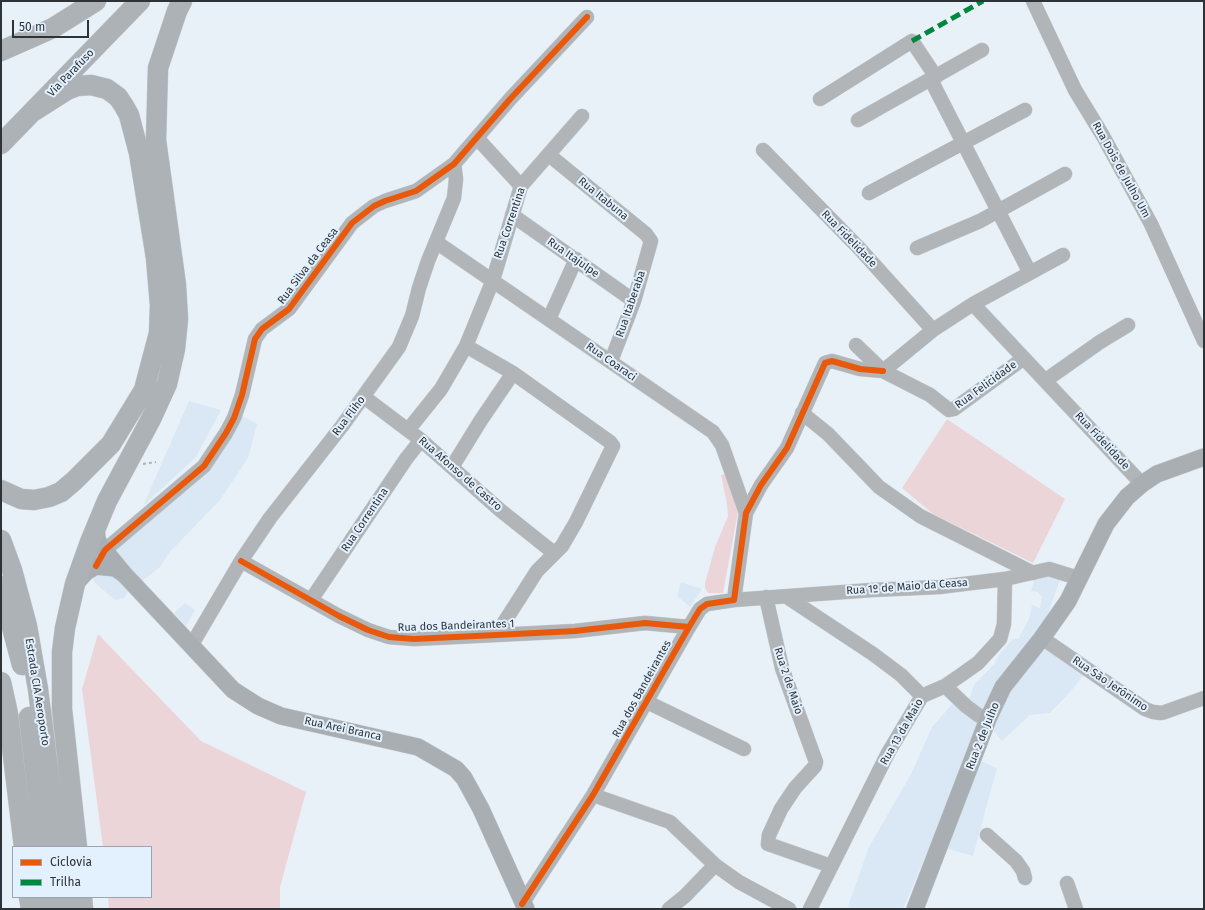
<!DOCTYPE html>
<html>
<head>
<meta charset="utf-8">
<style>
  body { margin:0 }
  #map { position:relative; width:1205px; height:910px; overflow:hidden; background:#e9f1f8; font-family:"Fira Sans",sans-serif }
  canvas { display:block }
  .frame { position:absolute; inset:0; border:2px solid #2e3338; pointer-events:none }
  .legend { position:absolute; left:12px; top:846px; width:140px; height:52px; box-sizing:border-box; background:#e3f1fe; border:1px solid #9ba5af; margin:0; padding:5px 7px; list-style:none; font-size:12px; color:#2e3338 }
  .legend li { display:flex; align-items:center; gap:8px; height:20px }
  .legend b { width:20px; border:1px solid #9ba5af }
  .scale { position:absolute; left:12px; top:20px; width:77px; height:18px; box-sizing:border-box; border:2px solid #2e3338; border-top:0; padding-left:5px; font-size:12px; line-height:14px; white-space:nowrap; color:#2e3338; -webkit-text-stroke:3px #e3f1fe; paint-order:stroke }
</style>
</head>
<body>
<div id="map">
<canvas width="1205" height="910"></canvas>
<div class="frame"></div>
<ul class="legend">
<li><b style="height:5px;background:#e8590c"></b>Ciclovia</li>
<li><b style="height:5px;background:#00873e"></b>Trilha</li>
</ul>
<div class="scale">50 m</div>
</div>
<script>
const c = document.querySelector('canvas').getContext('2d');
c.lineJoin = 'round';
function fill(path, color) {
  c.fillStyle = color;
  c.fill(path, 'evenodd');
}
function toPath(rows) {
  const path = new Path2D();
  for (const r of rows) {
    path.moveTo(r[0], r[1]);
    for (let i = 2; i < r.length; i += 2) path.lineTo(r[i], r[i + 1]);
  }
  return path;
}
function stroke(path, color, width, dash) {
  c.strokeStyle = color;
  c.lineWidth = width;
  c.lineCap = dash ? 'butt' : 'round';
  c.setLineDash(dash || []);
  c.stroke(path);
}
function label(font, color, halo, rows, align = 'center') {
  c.font = font + ' "Fira Sans",sans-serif';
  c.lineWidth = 4;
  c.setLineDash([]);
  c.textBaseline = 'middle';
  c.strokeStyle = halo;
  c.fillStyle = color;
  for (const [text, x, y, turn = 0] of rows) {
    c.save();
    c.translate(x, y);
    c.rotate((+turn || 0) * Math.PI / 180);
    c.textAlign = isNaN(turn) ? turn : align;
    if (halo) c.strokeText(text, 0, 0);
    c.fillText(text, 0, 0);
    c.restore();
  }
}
const built = toPath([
  [189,401,221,410,196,457,143,506],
  [239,414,257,424,248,458,220,500,169,553,160,567,141,582,112,549,209,469,226,446],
  [104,569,131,587,124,598,115,600,96,584,91,575],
  [1050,572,1061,577,1046,620,998,680,983,710,968,702,974,685,994,664,1000,653,1013,639,1018,639,1029,619,1032,605,1040,608,1042,597,1038,592,1031,591,1036,575],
  [681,582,702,589,690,607,677,596],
  [185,603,195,610,186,626,174,613],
  [1045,644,1086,672,1071,691,1050,713,1030,715,1002,741,991,728,1005,695],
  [954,702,983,722,903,909,847,909,869,847,911,774,932,727],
  [978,760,997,768,973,856,944,848]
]);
const green = toPath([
  [947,419,1065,499,1033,563,933,514,902,488],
  [728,473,738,512,723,593,708,593,705,588,705,583,715,547,728,516,727,504,721,475],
  [98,634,201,741,306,792,280,887,280,909,109,909,108,897,151,897,151,847,103,847,82,689]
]);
const path = toPath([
  [143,464,156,462]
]);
const minor = toPath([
  [1033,1,1075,90,1103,136,1151,224,1204,341],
  [931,80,1030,273],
  [820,99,912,41,936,77],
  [858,120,982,50],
  [477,138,521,186],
  [763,150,859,248,933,330],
  [549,155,646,234,651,241,634,301,611,361],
  [869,193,1025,110],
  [512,215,634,301],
  [436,242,713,432,722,445,746,513],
  [917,248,980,221,1065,174],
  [973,304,1142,484],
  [549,319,576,259],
  [856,345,883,371,930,395,949,410,954,409,1024,358],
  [466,346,513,373,610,442,613,446,576,522,562,546,537,571,496,635],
  [883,371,933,330,973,304,1063,255],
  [1046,380,1100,342,1128,325],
  [364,397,421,440,500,510,554,553],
  [802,413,828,434,879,487,920,516,1033,573],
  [408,430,441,389,466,346,493,280,521,186,582,116],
  [452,467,481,420,513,373],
  [100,560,105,550,204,466,226,433,234,418,242,395,255,339,262,329,289,309,352,223,374,206,385,201,416,191,454,164,511,98,587,17],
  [241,561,339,616,368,630,389,637,414,639,496,635,575,631,645,623,689,627],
  [766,597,782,668,816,762,815,766,795,788,781,809,769,835,768,844,831,866],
  [787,597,873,654,901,675,922,696],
  [311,600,406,459,421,440],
  [734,600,872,590,939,587,1005,579,1049,569,1078,578],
  [1042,638,1145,709,1153,712,1162,713,1204,698],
  [191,646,241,561,270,518,342,426,399,347,412,316,419,288,428,261,454,198,456,179,454,164],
  [945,686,966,706,978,715,988,719],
  [647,702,744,749],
  [593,795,670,822,715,865,739,882,789,909],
  [987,835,1016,861,1023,871,1025,878],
  [1067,883,1076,909],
  [522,904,593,795,689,627,700,609,707,604,734,600,746,513,761,485,787,448,825,363,832,361,860,369,883,371],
  [669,909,685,896,715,865],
  [810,909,888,753,922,696,945,686,961,675,978,663,1000,639,1004,624,1005,579]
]);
const major = toPath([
  [96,527,97,539,100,545,124,574,233,690,258,706,281,716,418,747,456,769,464,778,481,809,526,909],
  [75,584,86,572,96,566,115,568,124,574],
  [915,909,988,719,1003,687,1042,638,1068,601,1106,524,1127,497,1142,484,1157,474,1204,457]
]);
const highway = toPath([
  [1,51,53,28,96,1],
  [1,144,140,1],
  [1,490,21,499,34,500,49,497,61,492,74,481,111,444,144,390,159,333,160,305,156,258,139,153,129,115,124,106,118,97,107,89,91,85,77,86,67,90,34,111],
  [1,540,12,570,27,626,38,689,58,847],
  [1,586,22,665],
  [1,682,8,714,24,847],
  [29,717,44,847],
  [77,847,62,709,62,652,65,628,75,584,90,542,107,501,151,419,167,384,175,349,178,319,176,285,156,140,158,68,177,11,182,1],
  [29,897,31,909],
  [49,897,50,909],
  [63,897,64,909],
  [82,897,83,909]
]);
const quiet = toPath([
  [912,41,983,1]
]);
const cycleway = toPath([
  [241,561,339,616,368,630,389,637,414,639,496,635,575,631,645,623,689,627],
  [96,566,105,550,204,466,226,433,234,418,242,395,255,339,262,329,289,309,352,223,374,206,385,201,416,191,454,164,511,98,587,17],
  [522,904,593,795,689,627,700,609,707,604,734,600,746,513,761,485,787,448,825,363,832,361,860,369,883,371]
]);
const streetNames = [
  ["Via Parafuso",71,73,-46],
  ["Rua Dois de Julho Um",1121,170,61],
  ["Rua Itabuna",603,199,39],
  ["Rua Correntina",510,223,-71],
  ["Rua Fidelidade",849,239,46],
  ["Rua Itajulpe",573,258,35],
  ["Rua Silva da Ceasa",308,266,-53],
  ["Rua Itaberaba",631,304,-71],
  ["Rua Coaraci",611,362,35],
  ["Rua Felicidade",986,385,-36],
  ["Rua Fliho",349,416,-53],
  ["Rua Fidelidade",1102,441,47],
  ["Rua Afonso de Castro",460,474,41],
  ["Rua Correntina",365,520,-56],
  ["Rua 1º de Maio da Ceasa",907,587,-4],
  ["Rua dos Bandeirantes 1",456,626,-2],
  ["Rua 2 de Maio",788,681,72],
  ["Rua São Jerônimo",1110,684,34],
  ["Rua dos Bandeirantes",642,689,-61],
  ["Estrada CIA Aeroporto",37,692,81],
  ["Rua Arei Branca",343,729,12],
  ["Rua 13 da Maio",902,732,-60],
  ["Rua 2 de Julho",983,736,-68]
];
fill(built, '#dae8f5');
fill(green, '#ecd5d9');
stroke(minor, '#c5cbd0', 15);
stroke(major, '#c5cbd0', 18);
stroke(highway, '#c5cbd0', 21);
stroke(path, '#acb0b3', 2, [3, 3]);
stroke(minor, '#b1b5b7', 14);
stroke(major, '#a8aeb1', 17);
stroke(highway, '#adb2b7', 20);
stroke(quiet, '#00873e', 5, [10, 5]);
stroke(cycleway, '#e8590c', 6);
label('11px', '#2e3338', '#e3f1fe', streetNames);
</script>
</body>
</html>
